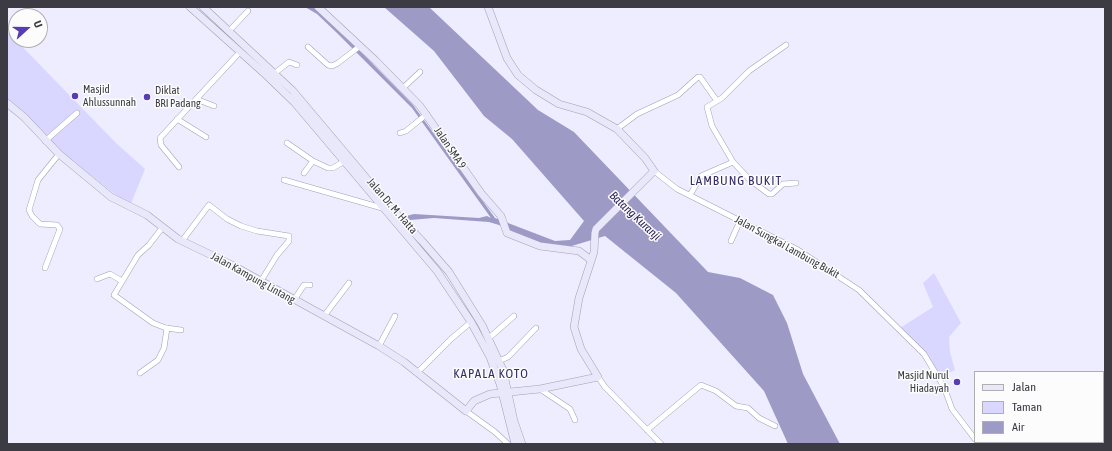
<!DOCTYPE html>
<html>
<head>
<meta charset="utf-8">
<style>
  body { margin:0 }
  #map { position:relative; width:1112px; height:451px; overflow:hidden; background:#ededff; font-family:"Asap Condensed",sans-serif }
  canvas { display:block }
  .frame { position:absolute; inset:0; border:8px solid #3c3b44; pointer-events:none }
  .legend { position:absolute; left:974px; top:371px; width:130px; height:72px; box-sizing:border-box; background:#fcfcfc; border:1px solid #afafb2; margin:0; padding:5px 7px; list-style:none; font-size:12px; color:#3c3b44 }
  .legend li { display:flex; align-items:center; gap:8px; height:20px }
  .legend b { width:20px; border:1px solid #afafb2 }
  .north { position:absolute; left:8px; top:8px; width:40px; height:40px; box-sizing:border-box; background:#fcfcfc; border:1px solid #afafb2; border-radius:50%; rotate:69deg; font-size:11px; font-weight:700; line-height:16px; text-align:center; color:#3c3b44 }
  .north::after { content:''; display:block; margin:auto; width:14px; height:18px; background:#583cb4; clip-path:polygon(50% 0,100% 100%,50% 72%,0 100%) }
</style>
</head>
<body>
<div id="map">
<canvas width="1112" height="451"></canvas>
<div class="frame"></div>
<ul class="legend">
<li><b style="height:5px;background:#e9e7fa"></b>Jalan</li>
<li><b style="height:11px;background:#d9d7ff"></b>Taman</li>
<li><b style="height:11px;background:#9d9ac6"></b>Air</li>
</ul>
<div class="north">U</div>
</div>
<script>
const c = document.querySelector('canvas').getContext('2d');
c.lineJoin = 'round';
function fill(path, color) {
  c.fillStyle = color;
  c.fill(path, 'evenodd');
}
function toPath(rows) {
  const path = new Path2D();
  for (const r of rows) {
    path.moveTo(r[0], r[1]);
    for (let i = 2; i < r.length; i += 2) path.lineTo(r[i], r[i + 1]);
  }
  return path;
}
function stroke(path, color, width, dash) {
  c.strokeStyle = color;
  c.lineWidth = width;
  c.lineCap = dash ? 'butt' : 'round';
  c.setLineDash(dash || []);
  c.stroke(path);
}
function label(font, color, halo, rows, align = 'center') {
  c.font = font + ' "Asap Condensed",sans-serif';
  c.lineWidth = 3;
  c.setLineDash([]);
  c.textBaseline = 'middle';
  c.strokeStyle = halo;
  c.fillStyle = color;
  for (const [text, x, y, turn = 0] of rows) {
    c.save();
    c.translate(x, y);
    c.rotate((+turn || 0) * Math.PI / 180);
    c.textAlign = isNaN(turn) ? turn : align;
    if (halo) c.strokeText(text, 0, 0);
    c.fillText(text, 0, 0);
    c.restore();
  }
}
const green = toPath([
  [7,31,115,142,145,169,130,206,7,109],
  [934,273,961,323,949,337,950,352,955,370,942,376,900,328,933,307,923,283]
]);
const water = toPath([
  [305,7,313,7,324,14,413,105,495,218,555,241,570,240,584,221,512,139,484,116,434,51,384,7,429,7,538,110,574,132,708,272,740,278,773,295,787,323,803,374,840,444,788,444,764,391,676,293,605,236,565,248,546,246,507,230,499,225,489,222,434,218,410,220,406,216,414,214,479,218,487,216,491,218,412,108,337,33,317,14]
]);
const street = toPath([
  [229,31,248,11],
  [308,47,328,65,332,66,338,63,360,46],
  [275,73,289,62,297,65],
  [403,88,420,72],
  [196,99,214,106],
  [177,119,206,137],
  [617,129,637,114,678,95,698,77,700,77,717,101],
  [400,133,406,131,427,114],
  [45,141,77,113],
  [287,143,313,161,328,168,333,168,343,162],
  [733,162,712,126,707,107,722,98,749,71,786,45],
  [179,167,161,145,160,138,240,52],
  [654,171,677,189,798,250,859,290,924,354,944,387,952,409,975,439],
  [304,173,313,161],
  [284,180,382,208],
  [690,195,701,176,733,162,750,180,769,194,772,194,783,184,796,183],
  [162,228,149,245,138,255,114,295,153,323,166,328,181,330],
  [182,241,209,205,227,219,241,226,257,231,289,236,289,241,277,255,261,281],
  [731,241,740,221],
  [45,268,60,229,57,225,40,224,32,216,29,210,38,180,59,154],
  [97,279,110,274,122,281],
  [294,300,304,285,310,285],
  [324,316,349,283],
  [489,338,514,316],
  [379,346,395,316],
  [499,361,508,357,536,328],
  [140,373,158,360,164,348,167,328],
  [417,373,451,339,471,322],
  [598,377,605,387,661,444],
  [540,389,570,409,575,420],
  [466,411,495,432,508,444],
  [647,430,701,385,716,391,736,406,748,408,759,418,775,426],
  [979,442,983,444]
]);
const secondary = toPath([
  [190,7,266,75,294,102,437,271,471,322,490,357,500,384,515,444],
  [203,7,293,91,394,211,422,241,449,272,482,325,503,370,514,421,522,444],
  [318,7,376,61,420,106,481,193,501,216,507,233,540,246,579,251,591,260],
  [7,103,24,117,59,154,111,197,147,215,178,239,232,265,379,346,404,362,466,411,474,401,490,394,540,389,598,377,581,349,574,327,579,298,594,252,595,233,596,229,654,171,645,158,617,129,587,112,559,104,536,90,518,75,507,58,488,7]
]);
const markers = [
  [75,96,4,"#583cb4"],
  [147,97,4,"#583cb4"],
  [957,382,4,"#583cb4"]
];
const poiNames = [
  ["Masjid",83,90],
  ["Ahlussunnah",83,103],
  ["Diklat",155,91],
  ["BRI Padang",155,104],
  ["Masjid Nurul",949,376,"right"],
  ["Hiadayah",949,389,"right"]
];
const streetNames = [
  ["Jalan SMA 9",450,148,56],
  ["Jalan Dr. M. Hatta",392,206,49],
  ["Jalan Sungkai Lambung Bukit",787,247,29],
  ["Jalan Kampung Lintang",253,278,29]
];
const waterNames = [
  ["Batang Kuranji",635,216,43]
];
const quarterNames = [
  ["LAMBUNG BUKIT",736,181],
  ["KAPALA KOTO",491,374]
];
fill(green, '#d9d7ff');
fill(water, '#9d9ac6');
stroke(street, '#a1a0b5', 6);
stroke(secondary, '#a1a0b5', 8);
stroke(street, '#fff', 5);
stroke(secondary, '#e9e7fa', 7);
for (const [x, y, r, color] of markers) {
  const dot = new Path2D();
  dot.arc(x, y, r, 0, 2 * Math.PI);
  c.fillStyle = color;
  c.fill(dot);
  stroke(dot, '#fcfcfc', 1.5);
}
label('11px', '#3c3b44', '#fcfcfc', poiNames, 'left');
label('11px', '#3c3b44', '#fcfcfc', streetNames);
label('italic 12px', '#2a2056', '#fcfcfc', waterNames);
c.letterSpacing = '1px';
label('13px', '#372d68', '#fcfcfc', quarterNames);
c.letterSpacing = '0px';
</script>
</body>
</html>
